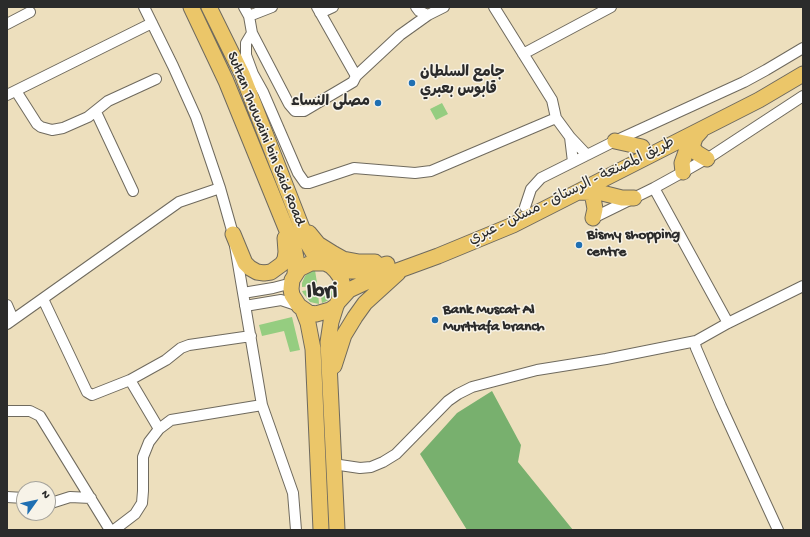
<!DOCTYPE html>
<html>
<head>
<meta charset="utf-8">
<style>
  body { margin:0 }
  #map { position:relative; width:810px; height:537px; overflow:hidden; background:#eddfbd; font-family:"Gochi Hand",sans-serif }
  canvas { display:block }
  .frame { position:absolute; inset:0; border:8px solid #2b2b2b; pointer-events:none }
  .north { position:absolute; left:16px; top:481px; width:40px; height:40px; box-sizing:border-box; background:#f7f3e8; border:1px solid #a5a39c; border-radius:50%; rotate:57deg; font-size:11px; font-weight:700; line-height:16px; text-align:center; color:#2b2b2b }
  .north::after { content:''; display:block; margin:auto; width:14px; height:18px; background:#1f6fb2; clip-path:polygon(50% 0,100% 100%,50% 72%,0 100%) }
</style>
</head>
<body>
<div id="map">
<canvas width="810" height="537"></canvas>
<div class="frame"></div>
<div class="north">N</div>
</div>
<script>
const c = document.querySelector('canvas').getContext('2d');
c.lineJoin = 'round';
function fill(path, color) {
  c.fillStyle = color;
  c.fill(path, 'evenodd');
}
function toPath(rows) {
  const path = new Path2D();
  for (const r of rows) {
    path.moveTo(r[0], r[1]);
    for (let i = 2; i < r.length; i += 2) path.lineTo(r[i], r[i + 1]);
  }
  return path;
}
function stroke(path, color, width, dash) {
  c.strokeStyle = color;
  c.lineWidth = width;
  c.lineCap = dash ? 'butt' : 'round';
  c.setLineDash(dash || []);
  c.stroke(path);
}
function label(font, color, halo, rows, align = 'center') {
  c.font = font + ' "Gochi Hand","Playpen Sans Arabic",sans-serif';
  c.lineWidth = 3;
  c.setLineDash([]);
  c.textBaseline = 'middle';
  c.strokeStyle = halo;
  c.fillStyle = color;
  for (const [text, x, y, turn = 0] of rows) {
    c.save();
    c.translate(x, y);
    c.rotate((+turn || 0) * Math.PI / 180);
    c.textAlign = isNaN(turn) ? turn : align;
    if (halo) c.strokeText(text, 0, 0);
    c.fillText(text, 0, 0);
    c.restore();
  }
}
const green = toPath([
  [442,103,448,114,436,120,430,109],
  [315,270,317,283,314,286,302,287,302,283,305,276,309,272],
  [335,286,334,292,331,297,327,301,322,303,320,291,323,288],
  [315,289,318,292,319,304,310,302,303,293,302,291],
  [292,317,300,350,290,352,284,331,262,336,259,325]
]);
const forest = toPath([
  [492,391,521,445,518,462,573,530,467,530,420,454,457,413]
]);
const minor = toPath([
  [144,7,173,66,196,117,220,188,233,234,262,405,293,493,296,530],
  [244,7,249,16,252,33,246,43,246,55,253,74,263,92,298,173,305,183,309,183,354,168,415,173,431,171,556,118],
  [317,7,356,76],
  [416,7,419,11,428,15],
  [494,7,552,100,556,118,570,137,587,155],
  [320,13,333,7],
  [249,16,272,7],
  [7,24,30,12],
  [252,33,289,104,295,111,304,111,353,82,356,76,400,35,428,15,444,7],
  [523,54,611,7],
  [16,91,37,124,41,127,52,130,63,128,88,117,108,101,156,79],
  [7,95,152,23],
  [96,112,133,191],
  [570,137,573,162],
  [654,188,728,323],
  [525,207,531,189,541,178,615,141,744,82,766,70,803,48],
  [593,218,654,188,683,172,713,155,803,96],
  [243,293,273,288,292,283],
  [43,299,87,392,92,395,130,380,166,360,181,348,189,345,251,336],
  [7,305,13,319],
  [245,306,281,300,299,306],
  [7,324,179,202,220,188],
  [130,380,159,429],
  [7,411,30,411,40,416,110,530],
  [333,464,360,468,371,467,383,462,396,454,448,401,458,394,472,387,537,370,606,359,696,341],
  [7,497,24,498],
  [48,504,70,497,91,498],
  [114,530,135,514,142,503,143,491,143,457,149,442,159,429,171,420,262,405],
  [778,530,721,406,696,348,695,344,696,341,728,323,803,286]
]);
const highway = toPath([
  [191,7,226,81,294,248,296,258,295,274],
  [209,7,242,74,309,246,315,256,329,265],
  [695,138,692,147,697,153,707,159],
  [615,141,642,147],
  [683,172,682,163,687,149,691,142,701,131],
  [579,192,602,193,622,198,634,198],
  [592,192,595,209,593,218],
  [309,233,318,244,334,254,343,259,359,262,375,262],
  [233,234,245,263,250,268,257,272,264,273,271,272,282,264,285,259,286,252,285,238],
  [336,271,362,271,387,264],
  [339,301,349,290,364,283,438,256,513,225,759,100,803,74],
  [336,306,330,310,316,314,309,313,299,306,292,295,291,289,292,280,299,269,311,263,324,263,330,265,336,271,341,278,343,286,342,294,336,306,331,322,328,342,337,530],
  [303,310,308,323,313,349,321,530],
  [334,366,344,335,355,317,365,303,398,273]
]);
const markers = [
  [412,83,4,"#1f6fb2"],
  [378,103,4,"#1f6fb2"],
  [579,245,4,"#1f6fb2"],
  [435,320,4,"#1f6fb2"]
];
const poiNames = [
  ["جامع السلطان",420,74],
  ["قابوس بعبري",420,91],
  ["مصلى النساء",370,103,"right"],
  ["Bismy shopping",587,236],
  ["centre",587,253],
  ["Bank Muscat Al",443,311],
  ["Murttafa branch",443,328]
];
const streetNames = [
  ["Sultan Thuwaini bin Said Road",265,139,68],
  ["طريق المصنعة - الرستاق - مسكن - عبري",572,192,-26]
];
const townNames = [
  ["Ibri",322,293]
];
fill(green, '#95cd80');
fill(forest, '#78b06e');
stroke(minor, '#6f6a5e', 12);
stroke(highway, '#6f6a5e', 17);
stroke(minor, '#fff', 10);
stroke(highway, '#ebc669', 15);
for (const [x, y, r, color] of markers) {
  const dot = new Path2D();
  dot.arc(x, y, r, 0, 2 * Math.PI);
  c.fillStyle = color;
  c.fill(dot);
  stroke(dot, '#f7f3e8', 1.5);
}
label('bold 15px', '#2b2b2b', '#f7f3e8', poiNames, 'left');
label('15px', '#2b2b2b', '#f7f3e8', streetNames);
label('bold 23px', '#2b2b2b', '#f7f3e8', townNames);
</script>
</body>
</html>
